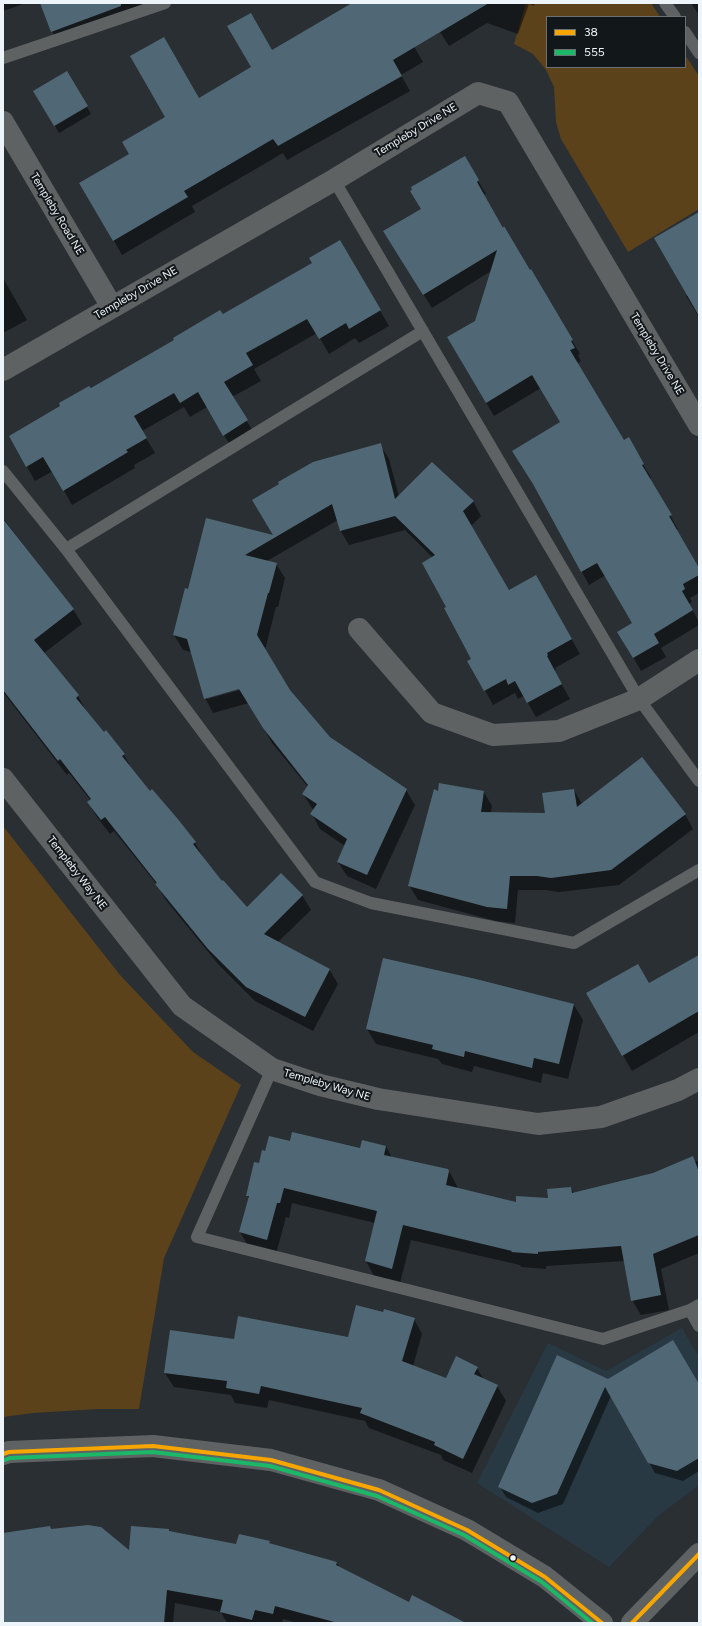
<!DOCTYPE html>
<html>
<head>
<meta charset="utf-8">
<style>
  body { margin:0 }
  #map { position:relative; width:702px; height:1626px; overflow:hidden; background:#292f33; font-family:Figtree,sans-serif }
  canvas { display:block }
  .frame { position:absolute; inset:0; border:4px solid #eef5fa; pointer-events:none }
  .legend { position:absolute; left:546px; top:16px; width:140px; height:52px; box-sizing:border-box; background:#12171a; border:1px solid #6a7074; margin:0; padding:5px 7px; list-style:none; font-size:12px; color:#eef5fa }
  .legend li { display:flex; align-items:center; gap:8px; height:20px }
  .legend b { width:20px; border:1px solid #6a7074 }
</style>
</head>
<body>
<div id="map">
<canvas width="702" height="1626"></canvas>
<div class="frame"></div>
<ul class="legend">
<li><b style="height:5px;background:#f7a600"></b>38</li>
<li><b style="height:5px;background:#1ab867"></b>555</li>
</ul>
</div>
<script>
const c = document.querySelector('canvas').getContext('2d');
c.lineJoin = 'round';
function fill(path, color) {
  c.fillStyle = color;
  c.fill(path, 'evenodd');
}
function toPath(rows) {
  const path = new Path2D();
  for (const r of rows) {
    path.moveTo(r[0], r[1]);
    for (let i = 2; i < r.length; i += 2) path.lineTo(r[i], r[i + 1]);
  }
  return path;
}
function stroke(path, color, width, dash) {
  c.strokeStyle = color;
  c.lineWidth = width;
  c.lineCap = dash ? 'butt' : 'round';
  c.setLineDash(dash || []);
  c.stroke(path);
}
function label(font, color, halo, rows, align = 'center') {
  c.font = font + ' Figtree,sans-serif';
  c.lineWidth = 4;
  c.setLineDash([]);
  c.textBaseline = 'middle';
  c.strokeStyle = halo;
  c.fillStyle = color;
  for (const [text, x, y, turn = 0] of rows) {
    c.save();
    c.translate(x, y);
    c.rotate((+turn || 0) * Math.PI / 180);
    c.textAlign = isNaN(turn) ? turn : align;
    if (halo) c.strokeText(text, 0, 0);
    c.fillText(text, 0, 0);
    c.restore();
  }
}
const built = toPath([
  [682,1328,699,1357,699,1485,658,1516,609,1567,477,1483,548,1343,606,1371]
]);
const green = toPath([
  [526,3,651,3,660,17,547,17,547,67,685,67,685,55,699,76,699,209,628,252,561,139,556,122,554,87,546,70,533,54,514,44],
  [3,826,120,975,193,1052,241,1085,164,1258,139,1409,98,1409,33,1413,3,1417]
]);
const shadow = toPath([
  [3,3,26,3,3,11],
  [41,3,141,3,145,13,60,45,52,31],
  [354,3,389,3,423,62,401,75,410,91,287,160,283,153,192,206,195,212,122,255,81,183,131,155,198,100,252,67,272,51],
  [430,3,535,3,534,6,529,4,518,34,487,23,449,46,440,32],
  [691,3,699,3,699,15],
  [87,107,91,114,59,133,55,126],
  [464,157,486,194,483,195,504,231,530,271,531,270,580,354,578,355,581,361,577,364,623,441,628,438,651,478,649,479,678,529,676,530,699,570,699,593,690,598,692,602,689,604,699,622,699,625,661,648,666,657,641,671,619,632,634,623,606,575,589,585,538,492,561,423,541,388,494,416,448,338,476,322,491,271,432,308,392,244,423,210],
  [699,214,699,317,686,296,688,295],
  [340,242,389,326,359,343,355,338,329,354,317,333,254,369,261,381,232,397,256,436,233,450,207,407,190,417,184,407,142,431,155,453,134,465,135,468,72,505,53,471,35,481,10,437,313,264],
  [3,278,27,320,3,333],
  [380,445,389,459,399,497,473,501,481,516,471,526,509,591,536,576,580,654,555,668,556,670,554,671,570,699,536,717,524,696,518,699,515,693,493,705,469,661,472,660,448,607,433,558,405,530,349,545,340,530,338,520,267,561,276,564,285,578,278,607,276,607,265,650,289,690,330,737,406,790,415,805,376,889,347,876,338,862,345,846,320,829,312,814,314,810,312,808,303,794,308,787,272,743,249,703,213,713,205,698,192,652,183,650,174,635,189,590,207,519,275,537],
  [244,687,244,689,207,699,207,697],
  [3,518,73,609,82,624,44,653,78,696,86,711,104,733,124,755,132,769,150,792,195,843,203,857,222,882,247,908,302,895,311,910,278,942,329,969,338,984,313,1031,255,1001,218,964,165,899,158,886,114,831,110,834,97,817,88,802,91,801,69,773,67,775,3,692],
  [574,790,582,804,685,814,693,829,619,885,559,892,545,890,518,890,515,923,496,921,418,900,409,885,439,792,484,792,492,806,491,813,546,814],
  [699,956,699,1032,632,1071,588,994,649,984],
  [574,1005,583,1020,568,1079,543,1073,541,1083,474,1066,472,1072,442,1064,438,1059,376,1044,367,1029],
  [291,1142,361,1149,386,1146,392,1158,449,1171,457,1186,457,1189,517,1203,549,1199,571,1188,574,1194,695,1162,699,1160,699,1253,661,1269,669,1310,641,1315,632,1300,625,1261,546,1266,546,1269,521,1267,520,1265,411,1240,400,1283,374,1276,366,1261,375,1223,292,1203,289,1218,286,1217,276,1254,249,1247,240,1232,249,1199,247,1195,266,1152],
  [384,1313,414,1319,422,1334,413,1366,446,1379,477,1368,484,1380,497,1386,506,1401,472,1473,443,1460,441,1455,369,1428,365,1421,269,1400,267,1408,235,1403,231,1395,174,1387,165,1373,235,1340,349,1339],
  [608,1380,699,1386,699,1471,683,1481,655,1473,611,1396,563,1504,538,1513,506,1497,500,1487],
  [51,1530,130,1552,169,1530,170,1533,237,1545,269,1542,270,1544,336,1562,340,1568,410,1603,461,1623,297,1623,283,1619,282,1623,227,1623,221,1612,175,1603,173,1623,3,1623,3,1538]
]);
const building = toPath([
  [40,3,121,3,121,6,51,32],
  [352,3,489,3,393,60,402,76,278,146,273,139,184,191,188,197,113,241,79,183,129,154,122,142,165,117,130,56,164,37,199,98,251,67,227,26,251,13,272,50],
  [67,71,88,106,54,126,33,91],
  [465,156,479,180,477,182,503,228,504,226,530,270,531,269,573,340,571,341,575,348,570,350,624,440,629,437,644,464,642,465,672,515,669,516,699,568,699,575,683,584,685,589,682,591,693,610,654,634,659,643,633,658,617,632,632,623,597,563,581,572,533,484,512,451,560,422,532,375,486,403,447,337,475,321,497,250,423,295,383,231,421,209,410,191,412,190,411,187],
  [699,212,699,316,654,238],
  [340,240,381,310,349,329,346,323,319,339,307,319,246,353,253,365,224,382,248,420,223,436,198,392,180,403,174,393,134,416,147,438,126,450,128,452,63,491,43,457,26,467,9,436,60,406,59,403,89,386,91,388,174,340,173,338,220,310,223,314,312,263,309,258],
  [381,443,395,499,432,462,474,501,463,511,509,590,536,575,572,639,547,653,548,655,547,656,562,684,527,703,515,681,508,685,506,679,484,691,467,661,471,659,444,608,446,607,422,563,435,555,395,516,340,531,332,504,245,555,277,563,269,593,268,593,257,635,290,690,330,737,407,789,367,875,337,862,347,839,310,814,317,804,302,794,308,785,263,728,239,689,204,699,187,639,173,635,185,588,188,589,206,518,273,535,252,500,279,484,278,482,313,462],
  [3,519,74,609,34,640,79,695,76,698,104,732,106,730,125,754,122,756,150,791,152,789,177,818,196,842,193,844,222,881,223,880,247,907,281,873,303,895,264,934,330,969,305,1017,246,987,208,949,155,884,157,883,105,817,101,820,87,802,91,799,60,759,58,761,3,690],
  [642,757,686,814,611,870,551,878,537,876,510,876,507,909,487,907,408,886,434,789,438,791,439,783,484,791,481,812,545,813,542,793,574,789,577,807],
  [699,955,699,1011,622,1056,586,993,638,964,649,983],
  [383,958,476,979,574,1004,559,1064,534,1058,532,1068,465,1051,464,1057,432,1049,433,1045,366,1029],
  [292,1132,360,1148,362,1140,386,1146,384,1155,448,1169,449,1171,446,1185,516,1202,516,1196,548,1198,547,1189,571,1187,572,1193,653,1173,693,1156,699,1172,699,1235,653,1254,661,1295,631,1301,621,1246,538,1252,538,1254,511,1252,512,1251,403,1225,392,1269,365,1261,377,1211,284,1188,280,1203,277,1203,267,1240,239,1232,249,1196,246,1196,254,1162,259,1163,262,1150,265,1151,269,1136,290,1141],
  [356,1305,383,1312,384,1309,415,1318,402,1361,446,1378,456,1356,478,1367,474,1374,498,1385,463,1459,434,1445,435,1442,360,1413,362,1408,261,1386,259,1394,226,1388,227,1381,164,1373,170,1330,234,1339,238,1316,348,1337],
  [673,1340,699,1384,699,1458,677,1471,648,1463,605,1387,557,1494,532,1503,498,1487,557,1355,608,1379],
  [88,1525,101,1527,129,1550,131,1526,169,1529,169,1531,236,1544,239,1534,270,1541,269,1543,337,1562,336,1565,409,1602,412,1595,466,1623,338,1623,275,1606,273,1614,255,1610,252,1620,220,1612,223,1600,167,1590,164,1623,3,1623,3,1533,50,1526,51,1529]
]);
const service = toPath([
  [665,3,675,17],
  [685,32,699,53],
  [3,58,165,3],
  [334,180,639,699,699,781],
  [3,471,66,549,315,882,371,903,574,943,699,870],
  [66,549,423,331],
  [272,1069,197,1237,603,1339,690,1310,699,1305],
  [690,1310,699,1326]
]);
const minor = toPath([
  [3,122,112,307],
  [3,370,334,180,478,93,508,102,699,425],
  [359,629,432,713,493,735,559,731,639,699,699,660],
  [3,779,182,1006,272,1069,320,1085,378,1099,538,1124,601,1117,678,1090,699,1079]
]);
const tertiary = toPath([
  [3,1454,9,1452,153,1446,271,1460,379,1490,467,1530,545,1577,602,1623],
  [632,1623,699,1554]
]);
const bus1 = toPath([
  [3,1454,9,1452,153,1446,271,1460,379,1490,467,1530,545,1577,602,1623],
  [632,1623,699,1554]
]);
const bus2 = toPath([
  [5,1460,10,1458,153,1452,270,1466,377,1496,464,1535,542,1582,592,1623]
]);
const markers = [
  [513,1558,3.5,"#eef5fa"]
];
const streetNames = [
  ["Templeby Drive NE",416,130,-31],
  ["Templeby Road NE",57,214,59],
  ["Templeby Drive NE",136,293,-30],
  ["Templeby Drive NE",657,354,59],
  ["Templeby Way NE",77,873,52],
  ["Templeby Way NE",327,1085,16]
];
fill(built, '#293943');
fill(green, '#5c421b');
fill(shadow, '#0007');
fill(building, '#506875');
stroke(service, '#5f6263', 12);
stroke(minor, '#5f6263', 22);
stroke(tertiary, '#5f6263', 22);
stroke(bus1, '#f7a600', 4);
stroke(bus2, '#1ab867', 4);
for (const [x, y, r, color] of markers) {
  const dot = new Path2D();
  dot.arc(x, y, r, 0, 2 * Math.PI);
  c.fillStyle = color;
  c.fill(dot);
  stroke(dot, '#12171a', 1.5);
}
label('11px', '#eef5fa', '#12171a', streetNames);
</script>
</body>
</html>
